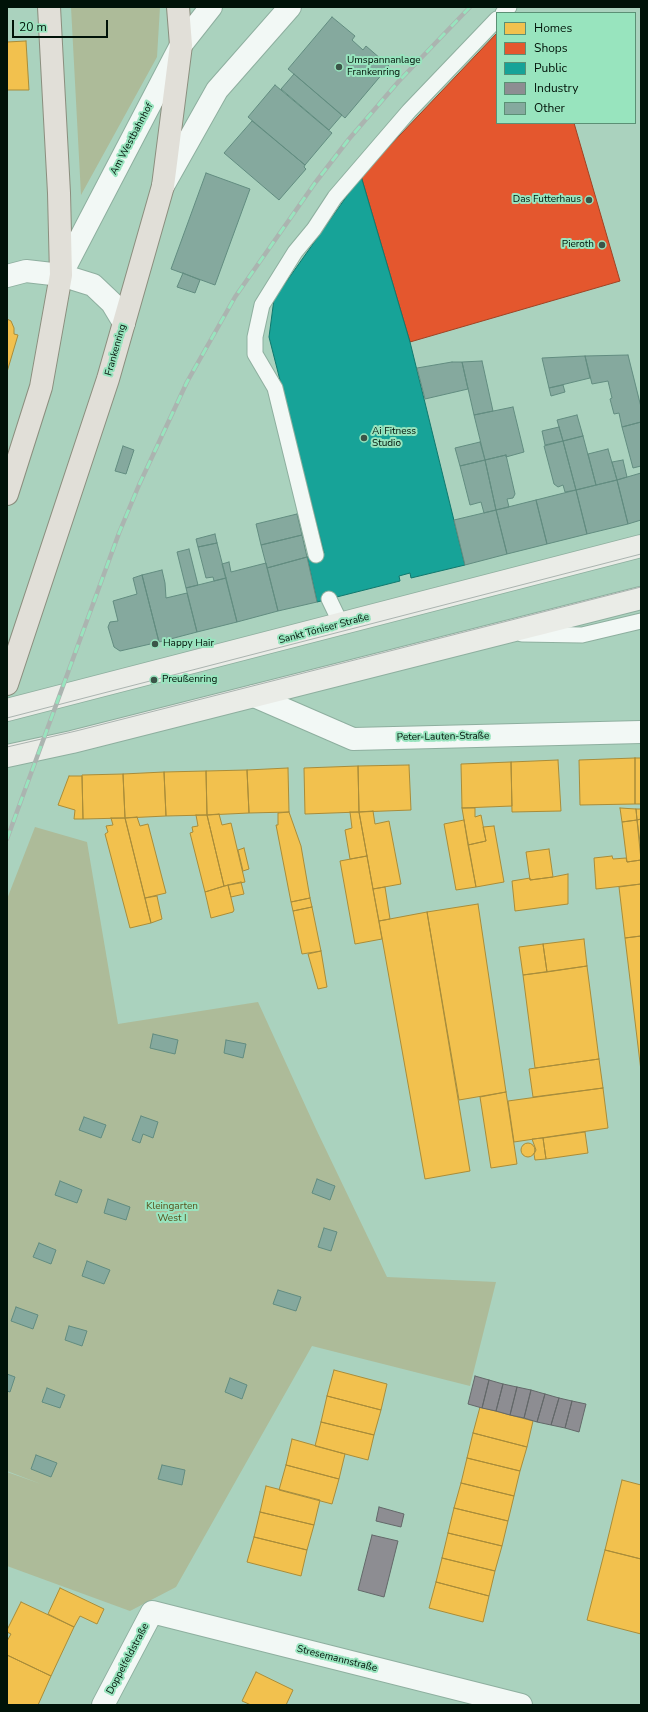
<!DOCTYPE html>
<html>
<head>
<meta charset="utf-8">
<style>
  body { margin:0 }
  #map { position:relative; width:648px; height:1712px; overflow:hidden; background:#aad2be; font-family:"Nunito Sans",sans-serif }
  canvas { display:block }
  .frame { position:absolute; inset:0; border:8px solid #001208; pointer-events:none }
  .legend { position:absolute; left:496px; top:12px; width:140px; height:112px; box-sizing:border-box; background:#98e4be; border:1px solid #5b9075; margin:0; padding:5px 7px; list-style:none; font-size:12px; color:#001208 }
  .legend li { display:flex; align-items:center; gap:8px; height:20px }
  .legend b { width:20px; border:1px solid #5b9075 }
  .scale { position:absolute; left:12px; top:20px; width:96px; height:18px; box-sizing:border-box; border:2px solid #001208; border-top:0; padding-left:5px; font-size:12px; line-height:14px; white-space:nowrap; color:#001208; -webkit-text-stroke:3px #98e4be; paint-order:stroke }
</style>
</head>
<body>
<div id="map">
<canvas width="648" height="1712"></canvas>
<div class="frame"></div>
<ul class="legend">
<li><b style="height:11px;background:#f2c14e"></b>Homes</li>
<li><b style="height:11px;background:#e4572e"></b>Shops</li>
<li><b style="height:11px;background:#17a398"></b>Public</li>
<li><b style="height:11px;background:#8d8d92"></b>Industry</li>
<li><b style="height:11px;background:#85a99e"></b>Other</li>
</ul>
<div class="scale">20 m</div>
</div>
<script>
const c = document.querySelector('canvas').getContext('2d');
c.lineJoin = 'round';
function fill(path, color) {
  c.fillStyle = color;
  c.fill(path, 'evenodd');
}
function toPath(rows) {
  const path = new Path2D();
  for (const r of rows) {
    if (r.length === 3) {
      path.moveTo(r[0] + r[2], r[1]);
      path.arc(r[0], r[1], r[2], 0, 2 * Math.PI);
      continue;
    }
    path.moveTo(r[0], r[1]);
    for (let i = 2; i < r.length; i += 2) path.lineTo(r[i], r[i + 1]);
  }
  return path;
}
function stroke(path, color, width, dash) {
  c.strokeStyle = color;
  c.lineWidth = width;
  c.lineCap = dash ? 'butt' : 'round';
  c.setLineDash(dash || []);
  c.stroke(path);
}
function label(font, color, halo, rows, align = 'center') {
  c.font = font + ' "Nunito Sans",sans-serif';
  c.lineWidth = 4;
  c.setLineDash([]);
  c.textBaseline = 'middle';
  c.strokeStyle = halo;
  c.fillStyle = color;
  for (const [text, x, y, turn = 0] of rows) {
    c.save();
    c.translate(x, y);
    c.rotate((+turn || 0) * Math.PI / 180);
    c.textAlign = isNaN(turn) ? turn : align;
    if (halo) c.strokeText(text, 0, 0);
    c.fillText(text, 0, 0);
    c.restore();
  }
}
const green = toPath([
  [71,7,160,7,157,57,81,195],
  [35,827,87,842,118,1024,258,1002,316,1129,387,1277,496,1282,470,1386,312,1346,176,1587,130,1611,7,1566,7,1472,41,1484,7,1471,7,899]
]);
const homes = toPath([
  [26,41,29,90,7,90,7,42,26,41],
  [7,319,11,321,14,328,14,334,18,335,7,372,7,319],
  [635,758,635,804,580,805,579,760,635,758],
  [635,758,641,758,641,804,635,804,635,758],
  [558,760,561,811,512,812,511,762,558,760],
  [511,762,512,806,462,808,461,764,511,762],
  [409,765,411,810,359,812,358,766,409,765],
  [358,766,359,812,305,814,304,768,358,766],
  [288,768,289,812,249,813,247,770,288,768],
  [247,770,249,813,207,815,206,771,247,770],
  [206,771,207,815,166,816,164,772,206,771],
  [164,772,166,816,125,818,123,774,164,772],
  [123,774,125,818,83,819,82,775,123,774],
  [69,776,82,776,83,819,74,819,75,810,58,805,69,776],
  [462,808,475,808,475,817,481,815,486,841,468,845,462,808],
  [620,808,636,809,637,820,622,822,620,808],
  [636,809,641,809,641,819,637,820,636,809],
  [373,811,375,824,389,821,401,884,373,889,359,812,373,811],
  [289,812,301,846,310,898,291,902,276,825,278,825,278,813,289,812],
  [350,812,359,812,367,856,350,859,345,830,352,828,350,812],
  [219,814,222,825,231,823,245,882,224,886,207,815,219,814],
  [196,815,207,815,224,886,205,892,190,833,193,832,192,827,198,826,196,815],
  [137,817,140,826,148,824,166,893,145,898,125,818,137,817],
  [111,818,125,818,151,923,130,928,105,834,108,832,106,826,113,825,111,818],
  [641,819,641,849,637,820,641,819],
  [464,820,476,887,456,890,444,824,464,820],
  [637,820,641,860,627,862,622,822,637,820],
  [494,826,504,882,476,887,468,845,486,841,483,827,494,826],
  [244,848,249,869,243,871,238,850,244,848],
  [549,849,553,877,530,880,526,852,549,849],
  [367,856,382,939,355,944,340,861,367,856],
  [612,856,613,859,626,858,627,862,641,860,641,884,596,889,594,858,612,856],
  [568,874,568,904,515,911,512,881,530,878,530,880,553,877,568,874],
  [241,882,244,894,231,897,228,885,241,882],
  [641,884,641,936,625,938,619,887,641,884],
  [228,885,234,910,233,912,211,918,205,892,228,885],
  [385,887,390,919,379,921,373,889,385,887],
  [157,896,162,919,151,923,145,898,157,896],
  [310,898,312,907,293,911,291,902,310,898],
  [478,904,506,1092,459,1100,427,912,478,904],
  [312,907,321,951,302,954,293,911,312,907],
  [427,912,470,1171,425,1179,379,921,427,912],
  [641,936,641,1071,625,938,641,936],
  [584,939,587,966,547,972,543,944,584,939],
  [543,944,547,972,523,975,519,947,543,944],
  [321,951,327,987,318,989,308,954,321,951],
  [587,966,599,1059,535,1068,523,975,587,966],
  [599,1059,603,1088,533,1097,529,1069,599,1059],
  [603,1088,608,1128,514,1142,508,1101,603,1088],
  [506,1092,517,1164,491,1168,480,1097,506,1092],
  [585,1132,588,1153,546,1159,543,1138,585,1132],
  [543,1138,546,1159,535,1160,534,1154,536,1150,532,1139,543,1138],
  [528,1150,7],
  [334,1370,387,1384,381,1410,327,1396,334,1370],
  [327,1396,381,1410,374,1435,321,1422,327,1396],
  [480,1407,533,1421,527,1447,473,1433,480,1407],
  [321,1422,374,1435,368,1460,315,1446,321,1422],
  [473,1433,527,1447,520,1471,467,1458,473,1433],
  [292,1439,345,1454,339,1479,286,1465,292,1439],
  [467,1458,520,1471,514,1496,461,1483,467,1458],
  [286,1465,339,1479,332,1504,279,1490,286,1465],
  [622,1480,641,1485,641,1559,605,1550,622,1480],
  [461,1483,514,1496,508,1521,454,1508,461,1483],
  [266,1486,320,1500,314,1525,260,1512,266,1486],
  [454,1508,508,1521,502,1546,448,1533,454,1508],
  [260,1512,314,1525,307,1550,254,1537,260,1512],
  [448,1533,502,1546,495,1571,442,1558,448,1533],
  [254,1537,307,1550,301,1576,247,1562,254,1537],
  [605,1550,641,1559,641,1634,587,1620,605,1550],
  [442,1558,495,1571,489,1596,436,1582,442,1558],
  [436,1582,489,1596,483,1622,429,1608,436,1582],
  [60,1588,104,1609,97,1624,80,1616,74,1627,48,1614,60,1588],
  [21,1602,74,1627,51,1676,7,1655,7,1641,11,1634,7,1632,7,1630,21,1602],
  [7,1655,51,1676,38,1705,7,1705,7,1655],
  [256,1672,293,1690,286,1705,251,1705,242,1701,256,1672]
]);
const shops = toPath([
  [497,33,497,123,574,123,620,281,410,342,361,176,497,33]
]);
const public = toPath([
  [361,176,410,342,465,565,411,578,410,573,399,576,400,581,317,602,307,557,324,553,269,337,274,299,361,176]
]);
const industry = toPath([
  [475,1376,489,1380,482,1408,468,1404,475,1376],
  [489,1380,503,1384,496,1411,482,1408,489,1380],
  [503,1384,517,1387,510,1415,496,1411,503,1384],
  [517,1387,531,1390,524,1418,510,1415,517,1387],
  [531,1390,545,1394,537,1422,524,1418,531,1390],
  [545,1394,559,1398,551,1425,537,1422,545,1394],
  [559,1398,572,1401,565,1428,551,1425,559,1398],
  [572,1401,586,1404,579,1432,565,1428,572,1401],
  [379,1507,404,1514,401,1527,376,1521,379,1507],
  [372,1535,398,1541,384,1597,358,1590,372,1535]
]);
const building = toPath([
  [332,17,355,36,352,40,363,50,366,46,389,66,345,118,288,69,332,17],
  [294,74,342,115,329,130,281,89,294,74],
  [275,85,332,133,305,165,248,117,275,85],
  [252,121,305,165,304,167,306,169,279,200,224,153,252,121],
  [206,173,250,189,215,285,171,269,206,173],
  [183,273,200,280,195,293,177,287,183,273],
  [628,355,641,407,641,422,622,427,619,413,614,414,610,399,612,398,608,381,592,384,585,356,628,355],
  [585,356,590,378,549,388,542,358,585,356],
  [482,361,493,411,474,415,462,362,482,361],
  [452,362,462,362,468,389,425,399,417,368,452,362],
  [563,385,565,392,551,396,549,388,563,385],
  [513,407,524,452,506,457,506,455,485,460,474,415,513,407],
  [577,415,583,436,563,441,557,420,577,415],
  [641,422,641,466,633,468,622,427,641,422],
  [559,427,563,441,545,445,542,431,559,427],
  [583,436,596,485,576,490,563,441,583,436],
  [563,441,576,490,565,492,563,485,558,487,554,484,544,446,563,441],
  [480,442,485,460,460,466,455,448,480,442],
  [123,446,134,450,126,474,115,471,123,446],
  [608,449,617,480,596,485,588,454,608,449],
  [506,455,515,494,513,498,507,499,509,507,496,510,485,460,506,455],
  [485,460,496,510,484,513,481,502,470,505,460,466,485,460],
  [623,460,627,477,617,480,612,462,623,460],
  [641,473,641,520,628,524,617,480,641,473],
  [617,480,628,524,587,534,576,490,617,480],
  [576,490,587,534,547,544,536,500,576,490],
  [536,500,547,544,507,554,496,510,536,500],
  [496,510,507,554,465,565,454,520,496,510],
  [297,514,302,535,261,545,256,524,297,514],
  [215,534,217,543,198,547,196,539,215,534],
  [302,535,307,557,267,568,261,545,302,535],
  [217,543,226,578,214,581,213,577,206,578,198,547,217,543],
  [189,549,198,585,186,588,177,552,189,549],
  [307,557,317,602,278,611,267,568,307,557],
  [229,562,231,572,266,563,278,611,237,622,222,564,229,562],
  [162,570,165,583,166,598,187,593,197,632,159,642,142,575,162,570],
  [142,575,159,642,120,651,114,647,108,627,110,622,118,621,113,601,137,594,133,578,142,575],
  [226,578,237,622,197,632,186,588,226,578],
  [153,1034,178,1040,175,1054,150,1048,153,1034],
  [226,1040,246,1044,243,1058,224,1053,226,1040],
  [141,1116,158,1122,153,1138,143,1134,140,1143,132,1140,141,1116],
  [84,1117,106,1125,101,1138,79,1130,84,1117],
  [317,1179,335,1186,330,1200,312,1193,317,1179],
  [60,1181,82,1190,77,1203,55,1195,60,1181],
  [108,1199,130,1207,126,1220,104,1213,108,1199],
  [324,1228,337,1232,331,1251,318,1247,324,1228],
  [39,1243,56,1250,51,1264,33,1257,39,1243],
  [87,1261,110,1270,104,1284,82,1276,87,1261],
  [278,1290,301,1297,296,1311,273,1304,278,1290],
  [16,1307,38,1315,33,1329,11,1321,16,1307],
  [69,1326,87,1331,82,1346,65,1340,69,1326],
  [7,1374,15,1377,10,1392,7,1391,7,1374],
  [230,1378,247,1385,242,1399,225,1392,230,1378],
  [47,1388,65,1395,60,1408,42,1402,47,1388],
  [36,1455,57,1463,51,1477,31,1469,36,1455],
  [162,1465,185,1470,182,1485,158,1479,162,1465]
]);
const service = toPath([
  [503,13,509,7],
  [316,555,275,388,255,354,255,337,262,305,295,252,314,229,335,197,409,111,497,19],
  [329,599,341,624],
  [522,634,582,635,641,621]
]);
const minor = toPath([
  [7,276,26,271,61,275,93,285,112,303,124,323],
  [254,696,353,739,641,732],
  [103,1705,152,1612,521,1705]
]);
const tertiary = toPath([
  [163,186,217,90,290,7],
  [61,275,181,45,211,7]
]);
const secondary = toPath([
  [7,710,641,546],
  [7,756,72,742,641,598]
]);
const primary = toPath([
  [7,494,41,387,61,275,59,193,49,7],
  [7,684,108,379,163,186,181,45,178,7]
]);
const tram = toPath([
  [7,718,641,554],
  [7,747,76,731,641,587]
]);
const rail = toPath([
  [7,839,119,533,139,485,187,382,235,297,315,183,349,139,399,81,470,7]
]);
const markers = [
  [339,67,4,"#3b5548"],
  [589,200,4,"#3b5548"],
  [602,245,4,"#3b5548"],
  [364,438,4,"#3b5548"],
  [155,644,4,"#3b5548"],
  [154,680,4,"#3b5548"]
];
const poiNames = [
  ["Umspannanlage",347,61],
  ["Frankenring",347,73],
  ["Das Futterhaus",581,200,"right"],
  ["Pieroth",594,245,"right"],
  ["Ai Fitness",372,432],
  ["Studio",372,444],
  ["Happy Hair",163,644],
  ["Preußenring",162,680]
];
const streetNames = [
  ["Am Westbahnhof",132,139,-62],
  ["Frankenring",116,350,-74],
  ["Sankt Töniser Straße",324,629,-15],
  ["Peter-Lauten-Straße",443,737,-1],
  ["Doppelfeldstraße",128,1659,-62],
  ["Stresemannstraße",337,1659,14]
];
const parkNames = [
  ["Kleingarten",172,1207],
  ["West I",172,1219]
];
fill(green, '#adbb99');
fill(homes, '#f2c14e');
stroke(homes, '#a98c39', 1);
fill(shops, '#e4572e');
stroke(shops, '#a04223', 1);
fill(public, '#17a398');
stroke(public, '#10786d', 1);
fill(industry, '#8d8d92');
stroke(industry, '#636869', 1);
fill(building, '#85a99e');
stroke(building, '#628c80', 1);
stroke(service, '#8eaf9f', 17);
stroke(minor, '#8eaf9f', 24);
stroke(tertiary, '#8eaf9f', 24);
stroke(secondary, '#8eaf9f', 24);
stroke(primary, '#8b8e7e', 24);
stroke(service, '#f2f8f5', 15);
stroke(minor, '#f2f8f5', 22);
stroke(tertiary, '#f2f8f5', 22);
stroke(secondary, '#eaece7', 22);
stroke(primary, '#e1dfd8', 22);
stroke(tram, '#abb4b0', 1);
stroke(rail, '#abb4b0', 4.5);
stroke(rail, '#98e4be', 3, [9]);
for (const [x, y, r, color] of markers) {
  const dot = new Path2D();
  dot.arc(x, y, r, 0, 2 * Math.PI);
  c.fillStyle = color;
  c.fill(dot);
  stroke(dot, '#98e4be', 1.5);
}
label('10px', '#001208', '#98e4be', poiNames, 'left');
label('10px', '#001208', '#98e4be', streetNames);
label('10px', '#59521e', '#98e4be', parkNames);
</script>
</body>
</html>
